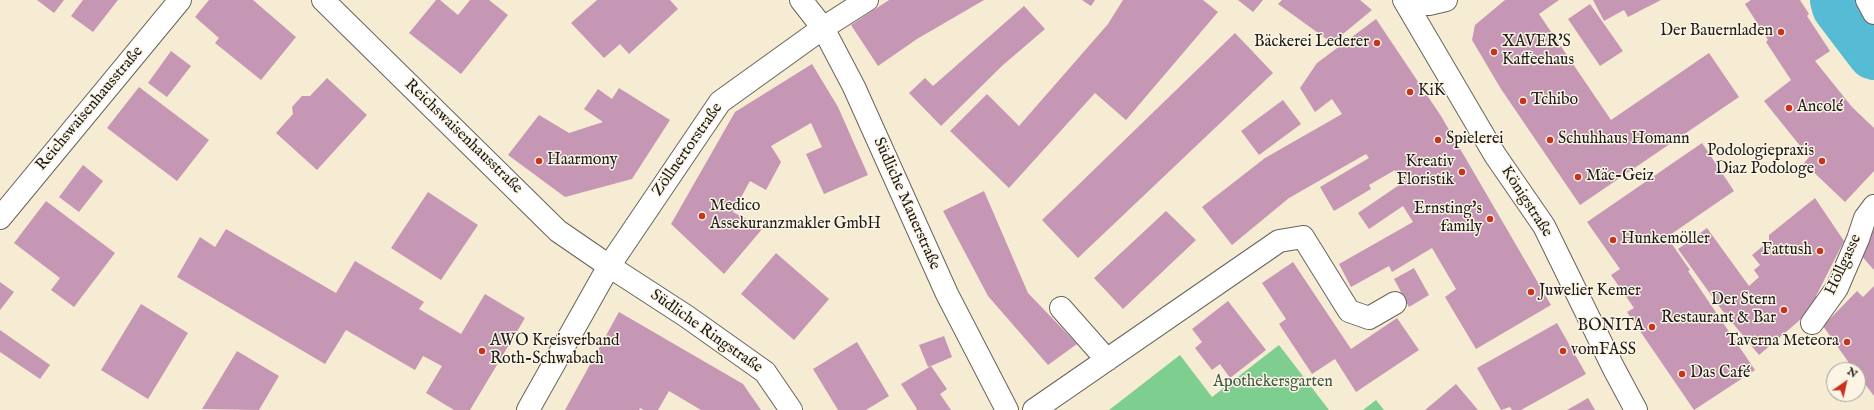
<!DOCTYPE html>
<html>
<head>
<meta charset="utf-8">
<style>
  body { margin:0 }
  #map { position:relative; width:1874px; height:410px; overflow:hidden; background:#f6ebd3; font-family:"IM FELL English",serif }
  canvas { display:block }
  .north { position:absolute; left:1826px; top:362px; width:40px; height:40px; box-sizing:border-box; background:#fcf5e5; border:1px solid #a29e95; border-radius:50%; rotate:34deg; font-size:11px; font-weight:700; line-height:16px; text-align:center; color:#1c1c1c }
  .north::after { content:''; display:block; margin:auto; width:14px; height:18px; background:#c8321e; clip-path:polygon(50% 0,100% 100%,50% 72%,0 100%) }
</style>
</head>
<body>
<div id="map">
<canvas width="1874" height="410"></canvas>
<div class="north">N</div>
</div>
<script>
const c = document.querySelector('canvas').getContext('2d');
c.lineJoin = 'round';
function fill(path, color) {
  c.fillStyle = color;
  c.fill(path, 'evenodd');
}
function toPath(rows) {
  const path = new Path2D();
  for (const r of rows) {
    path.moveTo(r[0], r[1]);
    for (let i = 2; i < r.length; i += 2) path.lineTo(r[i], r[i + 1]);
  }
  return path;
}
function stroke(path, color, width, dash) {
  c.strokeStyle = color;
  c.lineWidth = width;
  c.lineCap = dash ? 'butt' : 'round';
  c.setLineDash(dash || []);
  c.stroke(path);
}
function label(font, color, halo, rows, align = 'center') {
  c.font = font + ' "IM FELL English",serif';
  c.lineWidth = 3;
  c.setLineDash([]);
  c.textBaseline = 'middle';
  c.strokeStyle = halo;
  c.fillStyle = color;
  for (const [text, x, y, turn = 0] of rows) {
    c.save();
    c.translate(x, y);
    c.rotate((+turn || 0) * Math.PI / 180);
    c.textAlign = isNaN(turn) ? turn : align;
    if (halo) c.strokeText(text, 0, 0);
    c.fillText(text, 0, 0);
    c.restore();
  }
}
const green = toPath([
  [1279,345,1329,410,1109,410,1180,355,1212,397],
  [1376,400,1384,410,1363,410]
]);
const river = toPath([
  [1837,0,1839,7,1874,53]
]);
const building = toPath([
  [37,0,64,0,54,13],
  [83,0,118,0,93,32,71,16],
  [209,0,253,0,296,37,261,80,215,43,219,38,195,17],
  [436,0,440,0,458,15,470,0,489,0,508,15,461,74,409,33],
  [597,0,670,0,678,9,629,54,620,44,604,58,571,23],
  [889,0,984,0,917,39,878,66,851,25],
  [1082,0,1095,0,1091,6],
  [1123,0,1203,0,1218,12,1126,120,1095,93,1009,188,950,131,987,94,1019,126,1108,24],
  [1238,0,1263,0,1253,12],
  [1282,0,1360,0,1372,10,1332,43,1278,4],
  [1505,0,1559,0,1539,14,1611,120,1709,53,1739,97,1580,205,1501,89,1472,40,1475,25],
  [1593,0,1661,0,1628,17,1624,10,1604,21],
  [1751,0,1800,0,1809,14,1807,16,1830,51,1815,61,1852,107,1874,128,1874,171,1845,202,1804,163,1810,156,1801,147,1764,101,1791,80,1766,42,1768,40,1745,4],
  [1590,4,1623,51,1600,66,1568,19],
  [1024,6,1045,29,1003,65,941,126,909,93,925,78,933,86],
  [1376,19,1441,116,1551,305,1476,349,1445,297,1456,289,1432,248,1392,272,1389,266,1351,287,1339,264,1413,222,1403,206,1369,229,1358,213,1402,183,1395,170,1369,185,1371,189,1334,211,1320,187,1369,158,1366,154,1289,198,1232,245,1202,207,1265,158,1342,114,1332,99,1315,112,1300,88,1317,63],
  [1235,33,1273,73,1078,258,1042,220],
  [171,51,191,66,167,97,148,83],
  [812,64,838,107,868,175,824,194,806,154,822,147,811,123,771,146,781,162,766,190,750,181,733,212,763,228,724,274,671,224,735,112],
  [327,78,367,115,317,170,276,133,293,114,292,107,302,96,310,96],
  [139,87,209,140,177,181,107,128],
  [619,88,670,120,632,179,565,197,508,155,539,115,569,133,603,122,584,109,598,89,612,99],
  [1283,100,1301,124,1259,155,1241,131],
  [1702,143,1734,191,1667,237,1690,270,1688,271,1755,370,1694,410,1627,312,1634,308,1611,275,1620,269,1587,222],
  [83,165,103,181,79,212,59,197],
  [984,191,1028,293,1077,344,1048,365,988,296,943,211],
  [428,192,478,225,441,280,391,248],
  [1815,198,1844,241,1816,296,1821,302,1759,355,1721,309,1678,249,1707,228,1749,286,1759,277,1754,270,1760,265,1752,255,1769,241,1769,235],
  [46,201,115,253,74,307,51,290,60,278,14,243],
  [1166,211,1196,240,1123,309,1094,278],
  [1874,225,1874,270,1858,252],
  [226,229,336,293,355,261,424,302,419,309,461,334,485,294,525,318,470,410,454,410,426,393,442,366,423,356,415,370,346,330,325,364,177,277,200,237,215,247],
  [776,253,829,299,794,340,741,294],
  [1293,262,1351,349,1397,318,1419,350,1356,392,1335,359,1312,374,1279,324,1286,319,1262,283],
  [1414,268,1429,295,1409,307,1394,279],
  [0,282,14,292,0,310],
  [1874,286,1874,396,1858,375,1858,370,1854,370,1823,326,1857,291,1863,297],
  [1228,301,1266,350,1230,378,1220,364,1212,370,1195,348,1202,342,1192,329],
  [141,304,188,333,148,399,101,370],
  [619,312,743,384,761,410,701,410,669,391,658,410,644,410,640,408,639,410,565,410],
  [1557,323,1586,374,1521,410,1512,410,1510,407,1501,410,1477,368],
  [0,330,50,365,40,379,0,352],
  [944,336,952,357,931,366,947,389,940,394,951,410,916,410,917,409,901,384,931,366,928,367,919,345],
  [857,342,889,396,866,410,838,410,813,369],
  [237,351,279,376,259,410,202,409],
  [1456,384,1478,410,1425,410],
  [1588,398,1595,410,1567,410]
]);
const minor = toPath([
  [801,0,823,28,854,87,947,294,1007,410],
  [1404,0,1495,155,1544,226,1613,367,1636,410],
  [1867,0,1874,13],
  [1406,2,1429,4,1446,0],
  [0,218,180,0],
  [609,266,720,102,823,28,867,0],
  [1061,308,1107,360],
  [1812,323,1837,288,1858,239,1865,218,1874,206],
  [1034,410,1279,241,1303,237,1349,311,1369,318,1395,303]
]);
const major = toPath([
  [323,0,558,231,609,266,686,316,765,372,791,410],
  [528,410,609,266]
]);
const markers = [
  [1781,32,4,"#c8321e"],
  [1377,43,4,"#c8321e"],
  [1494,52,4,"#c8321e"],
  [1410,92,4,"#c8321e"],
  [1523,101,4,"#c8321e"],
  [1789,108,4,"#c8321e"],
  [1438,140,4,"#c8321e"],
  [1550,140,4,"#c8321e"],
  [539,161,4,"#c8321e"],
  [1822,161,4,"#c8321e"],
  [1462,172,4,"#c8321e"],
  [1578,177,4,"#c8321e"],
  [702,216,4,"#c8321e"],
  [1490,219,4,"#c8321e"],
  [1613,240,4,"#c8321e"],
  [1820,251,4,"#c8321e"],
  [1531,292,4,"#c8321e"],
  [1784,310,4,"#c8321e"],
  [1652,327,4,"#c8321e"],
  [1847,342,4,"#c8321e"],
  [482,351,4,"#c8321e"],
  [1563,351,4,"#c8321e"],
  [1682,374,4,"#c8321e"]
];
const poiNames = [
  ["Der Bauernladen",1773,32,"right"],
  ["Bäckerei Lederer",1369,43,"right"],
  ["XAVER'S",1502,43],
  ["Kaffeehaus",1502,61],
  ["KiK",1418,92],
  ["Tchibo",1531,101],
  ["Ancolé",1797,108],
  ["Spielerei",1446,140],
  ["Schuhhaus Homann",1558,140],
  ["Podologiepraxis",1814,152,"right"],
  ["Diaz Podologe",1814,170,"right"],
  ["Haarmony",547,161],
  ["Kreativ",1454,163,"right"],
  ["Floristik",1454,181,"right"],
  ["Mäc-Geiz",1586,177],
  ["Medico",710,207],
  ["Assekuranzmakler GmbH",710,225],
  ["Ernsting's",1482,210,"right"],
  ["family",1482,228,"right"],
  ["Hunkemöller",1621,240],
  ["Fattush",1812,251,"right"],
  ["Juwelier Kemer",1539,292],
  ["Der Stern",1776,301,"right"],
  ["Restaurant & Bar",1776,319,"right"],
  ["BONITA",1644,327,"right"],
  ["AWO Kreisverband",490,342],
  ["Roth-Schwabach",490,360],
  ["Taverna Meteora",1839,342,"right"],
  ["vomFASS",1571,351],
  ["Das Café",1690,374]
];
const streetNames = [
  ["Reichswaisenhausstraße",90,109,-50],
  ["Reichswaisenhausstraße",463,137,44],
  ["Zöllnertorstraße",688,150,-55],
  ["Königstraße",1526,202,57],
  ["Südliche Mauerstraße",906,204,66],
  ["Höllgasse",1844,265,-65],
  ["Südliche Ringstraße",706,332,35]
];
const parkNames = [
  ["Apothekersgarten",1273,383]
];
fill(green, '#7ece8f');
stroke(river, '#56bbd4', 54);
fill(building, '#c697b4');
stroke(minor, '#68645c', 24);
stroke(major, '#68645c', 24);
stroke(minor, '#fff', 22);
stroke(major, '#fff', 22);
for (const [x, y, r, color] of markers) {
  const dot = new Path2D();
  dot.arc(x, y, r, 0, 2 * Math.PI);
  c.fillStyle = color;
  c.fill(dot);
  stroke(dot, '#fcf5e5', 1.5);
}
label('16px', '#1c1c1c', '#fcf5e5', poiNames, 'left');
label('16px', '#1c1c1c', '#fcf5e5', streetNames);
label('16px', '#3e5a44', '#fcf5e5', parkNames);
</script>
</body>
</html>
